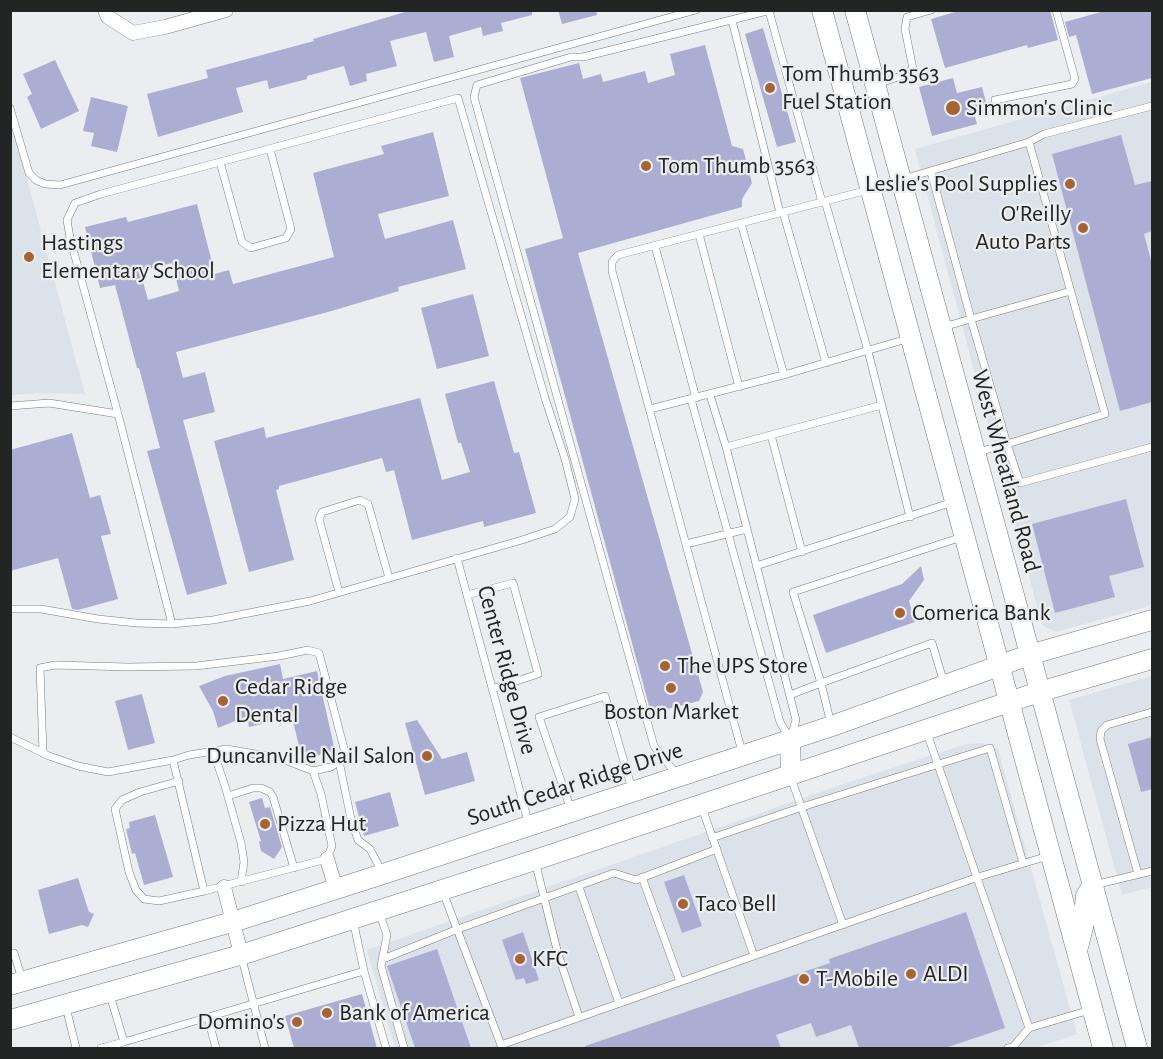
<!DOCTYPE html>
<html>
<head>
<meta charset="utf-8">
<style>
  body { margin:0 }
  #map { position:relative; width:1163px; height:1059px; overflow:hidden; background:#ebeef0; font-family:"Alegreya Sans",sans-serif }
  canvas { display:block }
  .frame { position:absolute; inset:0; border:12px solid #232424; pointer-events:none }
</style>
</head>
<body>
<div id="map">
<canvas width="1163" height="1059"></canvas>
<div class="frame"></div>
</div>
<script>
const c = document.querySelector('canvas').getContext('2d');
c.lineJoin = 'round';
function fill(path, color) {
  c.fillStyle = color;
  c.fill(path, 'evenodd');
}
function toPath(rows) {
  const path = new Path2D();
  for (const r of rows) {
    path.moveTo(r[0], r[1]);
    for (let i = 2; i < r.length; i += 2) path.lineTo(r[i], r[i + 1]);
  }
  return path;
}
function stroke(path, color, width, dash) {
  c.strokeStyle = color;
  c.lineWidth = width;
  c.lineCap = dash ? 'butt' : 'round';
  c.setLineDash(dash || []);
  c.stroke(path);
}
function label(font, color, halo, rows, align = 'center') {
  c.font = font + ' "Alegreya Sans",sans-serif';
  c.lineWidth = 4.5;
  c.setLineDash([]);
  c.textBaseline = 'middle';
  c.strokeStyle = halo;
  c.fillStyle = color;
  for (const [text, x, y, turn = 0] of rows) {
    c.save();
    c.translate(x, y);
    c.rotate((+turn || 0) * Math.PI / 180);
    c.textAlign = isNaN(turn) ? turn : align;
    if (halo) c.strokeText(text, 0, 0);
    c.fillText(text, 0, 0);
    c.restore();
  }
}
const built = toPath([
  [1152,82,1152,605,1056,632,1042,625,915,149],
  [10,116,85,394,40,393,11,395],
  [1152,676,1152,887,1122,895,1069,700],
  [983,743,998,749,1077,1034,1035,1048,395,1048,367,950,849,782,966,744]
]);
const building = toPath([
  [412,10,532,10,532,15,501,23,503,31,483,36,481,27,449,36,454,57,434,62,426,32,390,41,397,66,366,74,367,81,350,86,344,66,307,76,307,79,269,89,267,80,236,88,243,112,158,137,147,94,208,78,206,70,314,41,313,39],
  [558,10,596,10,597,15,562,24],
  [962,10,1050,10,1058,40,1028,48,1027,45,945,68,931,19],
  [1108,10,1152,10,1152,78,1092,94,1076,35,1069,37,1065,22],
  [763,28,796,142,777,147,745,34],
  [705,45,732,146,743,149,752,183,742,199,742,207,578,253,703,692,699,701,651,713,525,249,563,238,520,78,579,63,583,79,601,74,603,82,645,71,648,83,675,75,670,54],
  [55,60,79,111,41,129,27,97,32,94,23,74],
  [953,78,957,93,982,87,987,106,973,110,977,124,932,136,919,87],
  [91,97,128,106,117,152,91,146,94,133,83,131],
  [433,132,449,196,378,214,385,239,453,220,466,269,398,287,399,291,328,312,176,352,183,378,205,372,215,412,183,420,227,584,187,595,147,451,160,448,139,368,137,368,115,285,100,288,85,227,126,217,128,222,197,204,215,274,229,270,233,284,334,257,313,173,384,154,381,146],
  [172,263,179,291,148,300,140,271],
  [1121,135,1135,185,1152,181,1152,231,1144,234,1152,264,1152,402,1120,411,1052,154],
  [473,294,489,356,437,369,421,308],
  [494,381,514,453,519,452,536,513,484,527,483,521,412,540,394,470,386,472,382,458,279,486,279,489,276,490,294,560,249,572,214,441,264,427,266,438,420,398,442,480,470,472,461,443,458,443,445,394],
  [72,433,90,498,100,495,111,534,101,536,118,599,78,610,72,609,58,558,10,571,10,450],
  [1126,499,1144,567,1109,576,1115,597,1055,613,1032,524],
  [921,566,924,580,909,601,915,622,826,653,813,615,902,584],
  [280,664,283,679,317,671,335,751,302,759,292,717,249,727,247,716,218,728,213,711,199,686,225,676],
  [142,694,155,743,128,750,115,701],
  [417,720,442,759,467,752,475,781,425,795,405,723],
  [1152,737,1152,789,1141,792,1128,744],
  [390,792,399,826,364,836,355,802],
  [262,798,265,808,270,807,282,847,274,859,261,851,259,842,261,841,249,802],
  [155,815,173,877,144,885,135,853,132,854,126,829,130,828,129,822],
  [684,875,702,926,682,933,664,882],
  [78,878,89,912,94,914,88,927,82,925,49,934,38,890],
  [966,912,1005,1028,945,1048,859,1048,851,1025,816,1037,811,1023,776,1035,781,1048,585,1048,585,1046,830,963,829,959],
  [523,932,539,980,526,984,524,978,516,980,502,940],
  [437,949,471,1048,415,1048,387,966],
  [362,994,377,1048,294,1048,285,1016]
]);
const service = toPath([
  [769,11,822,202],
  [732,20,780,213],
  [877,84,901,76,913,69,905,29,907,17,931,10],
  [995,100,1072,84,1075,79,1056,10],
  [10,108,29,173,36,180,45,184,60,185,696,10],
  [1029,142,1044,134,1152,106],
  [220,162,242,242,251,248,286,238,291,229,270,149],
  [931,172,971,319,1071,291],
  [903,179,1029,142,1105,414,1007,444,1020,483,1152,447],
  [825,201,868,351,910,517],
  [783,212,826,363],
  [741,223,784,375],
  [699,234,739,387],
  [655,246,696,398],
  [943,327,971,319,1007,444,978,452],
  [710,395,726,447,796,720,791,737],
  [691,399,780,722,790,739],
  [10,406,49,403,118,414],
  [650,409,787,374,910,338],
  [771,435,802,552],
  [726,447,882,405],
  [686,544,747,529],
  [457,558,529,825],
  [756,566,953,502],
  [339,592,319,519,322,512,360,500,368,504,389,578],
  [467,595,513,583,538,674,492,689],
  [10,609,41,609,98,619,136,623,172,624,213,620,310,601,522,540,555,529,570,517,575,499,565,459,545,398,458,98,101,194,75,203,67,220,70,238,118,414,172,624],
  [944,683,932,643,821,683,793,592,962,537],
  [790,695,821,683,831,724],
  [927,733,1029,1028],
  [10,737,49,756,78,766,108,772,173,760,189,755,226,749,280,758,313,771,321,794,332,846,327,859,204,891,173,760],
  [213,751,225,786,241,843,244,862,241,882],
  [742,752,612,271,612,262,618,255,868,190],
  [43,753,40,668,55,665,128,667,196,666,279,656,308,650,319,653,346,756,331,767,313,771],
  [339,761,351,819,358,840,370,849,382,872],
  [677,775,654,746,474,97,477,85,571,57,583,57,771,10],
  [791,778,843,925],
  [179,781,140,792,122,800,115,809,129,872,136,890,144,899,159,901,204,891],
  [228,796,253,788,261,788,270,792,273,797,294,868],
  [701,805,754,956],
  [571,810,539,717,605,696,632,789],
  [712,838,802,807,990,748,1023,863],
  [535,861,558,954,579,1017],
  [1138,874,1100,739,1101,731,1107,725,1152,712],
  [642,877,680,982],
  [1094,885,1152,871],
  [579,887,619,1003],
  [443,892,501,1045,978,877,1048,856],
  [379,912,387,935,381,966,404,1048],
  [10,954,14,953,22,979],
  [241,955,265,1048],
  [383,959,458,929,614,873,636,880,717,849],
  [364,971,386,1048],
  [66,1007,76,1048],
  [208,1018,216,1048],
  [124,1042,364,971,353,920],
  [101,1048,124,1042,110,995],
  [1008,1048,1013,1047,1029,1028,1090,1010]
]);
const minor = toPath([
  [105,10,108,17,133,33,165,27,226,10],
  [327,859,336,889],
  [224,887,241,954]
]);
const secondary = toPath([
  [822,10,1103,1048],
  [855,10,1137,1048],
  [790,740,791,776],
  [1078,947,1083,927,1086,896,1092,886],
  [10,985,239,920,383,874,832,726,1029,655,1152,620],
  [10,1020,247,953,535,860,1039,692,1152,659]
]);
const markers = [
  [770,88,6,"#a76433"],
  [953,108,8,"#a76433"],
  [646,166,6,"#a76433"],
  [1070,184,6,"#a76433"],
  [1083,228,6,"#a76433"],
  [29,257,6,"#a76433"],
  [900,613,6,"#a76433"],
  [665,666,6,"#a76433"],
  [671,688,6,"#a76433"],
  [223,701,6,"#a76433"],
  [427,756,6,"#a76433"],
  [265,824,6,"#a76433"],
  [683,904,6,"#a76433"],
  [520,959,6,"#a76433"],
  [911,974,6,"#a76433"],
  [804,979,6,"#a76433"],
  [327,1013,6,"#a76433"],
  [297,1022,6,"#a76433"]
];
const poiNames = [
  ["Tom Thumb 3563",782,74],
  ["Fuel Station",782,102],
  ["Simmon's Clinic",966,108],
  ["Tom Thumb 3563",658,166],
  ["Leslie's Pool Supplies",1058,184,"right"],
  ["O'Reilly",1071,214,"right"],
  ["Auto Parts",1071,242,"right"],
  ["Hastings",41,243],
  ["Elementary School",41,271],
  ["Comerica Bank",912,613],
  ["The UPS Store",677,666],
  ["Cedar Ridge",235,687],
  ["Dental",235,715],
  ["Boston Market",671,712,"center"],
  ["Duncanville Nail Salon",415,756,"right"],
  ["Pizza Hut",277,824],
  ["Taco Bell",695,904],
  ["KFC",532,959],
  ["ALDI",923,974],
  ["T-Mobile",816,979],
  ["Bank of America",339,1013],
  ["Domino's",285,1022,"right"]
];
const streetNames = [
  ["West Wheatland Road",1006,471,75],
  ["Center Ridge Drive",507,670,75],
  ["South Cedar Ridge Drive",575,784,-18]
];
fill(built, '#dbe2ea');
fill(building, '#abaed2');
stroke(service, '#787a7c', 8);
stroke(minor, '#787a7c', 15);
stroke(secondary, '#787a7c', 21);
stroke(service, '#fff', 7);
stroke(minor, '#fff', 14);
stroke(secondary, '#fff', 20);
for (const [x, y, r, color] of markers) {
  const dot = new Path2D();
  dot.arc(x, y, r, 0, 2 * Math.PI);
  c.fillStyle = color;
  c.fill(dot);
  stroke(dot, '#ebeef0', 2);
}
label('24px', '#232424', '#ebeef0', poiNames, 'left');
label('24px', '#232424', '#ebeef0', streetNames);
</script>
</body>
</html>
